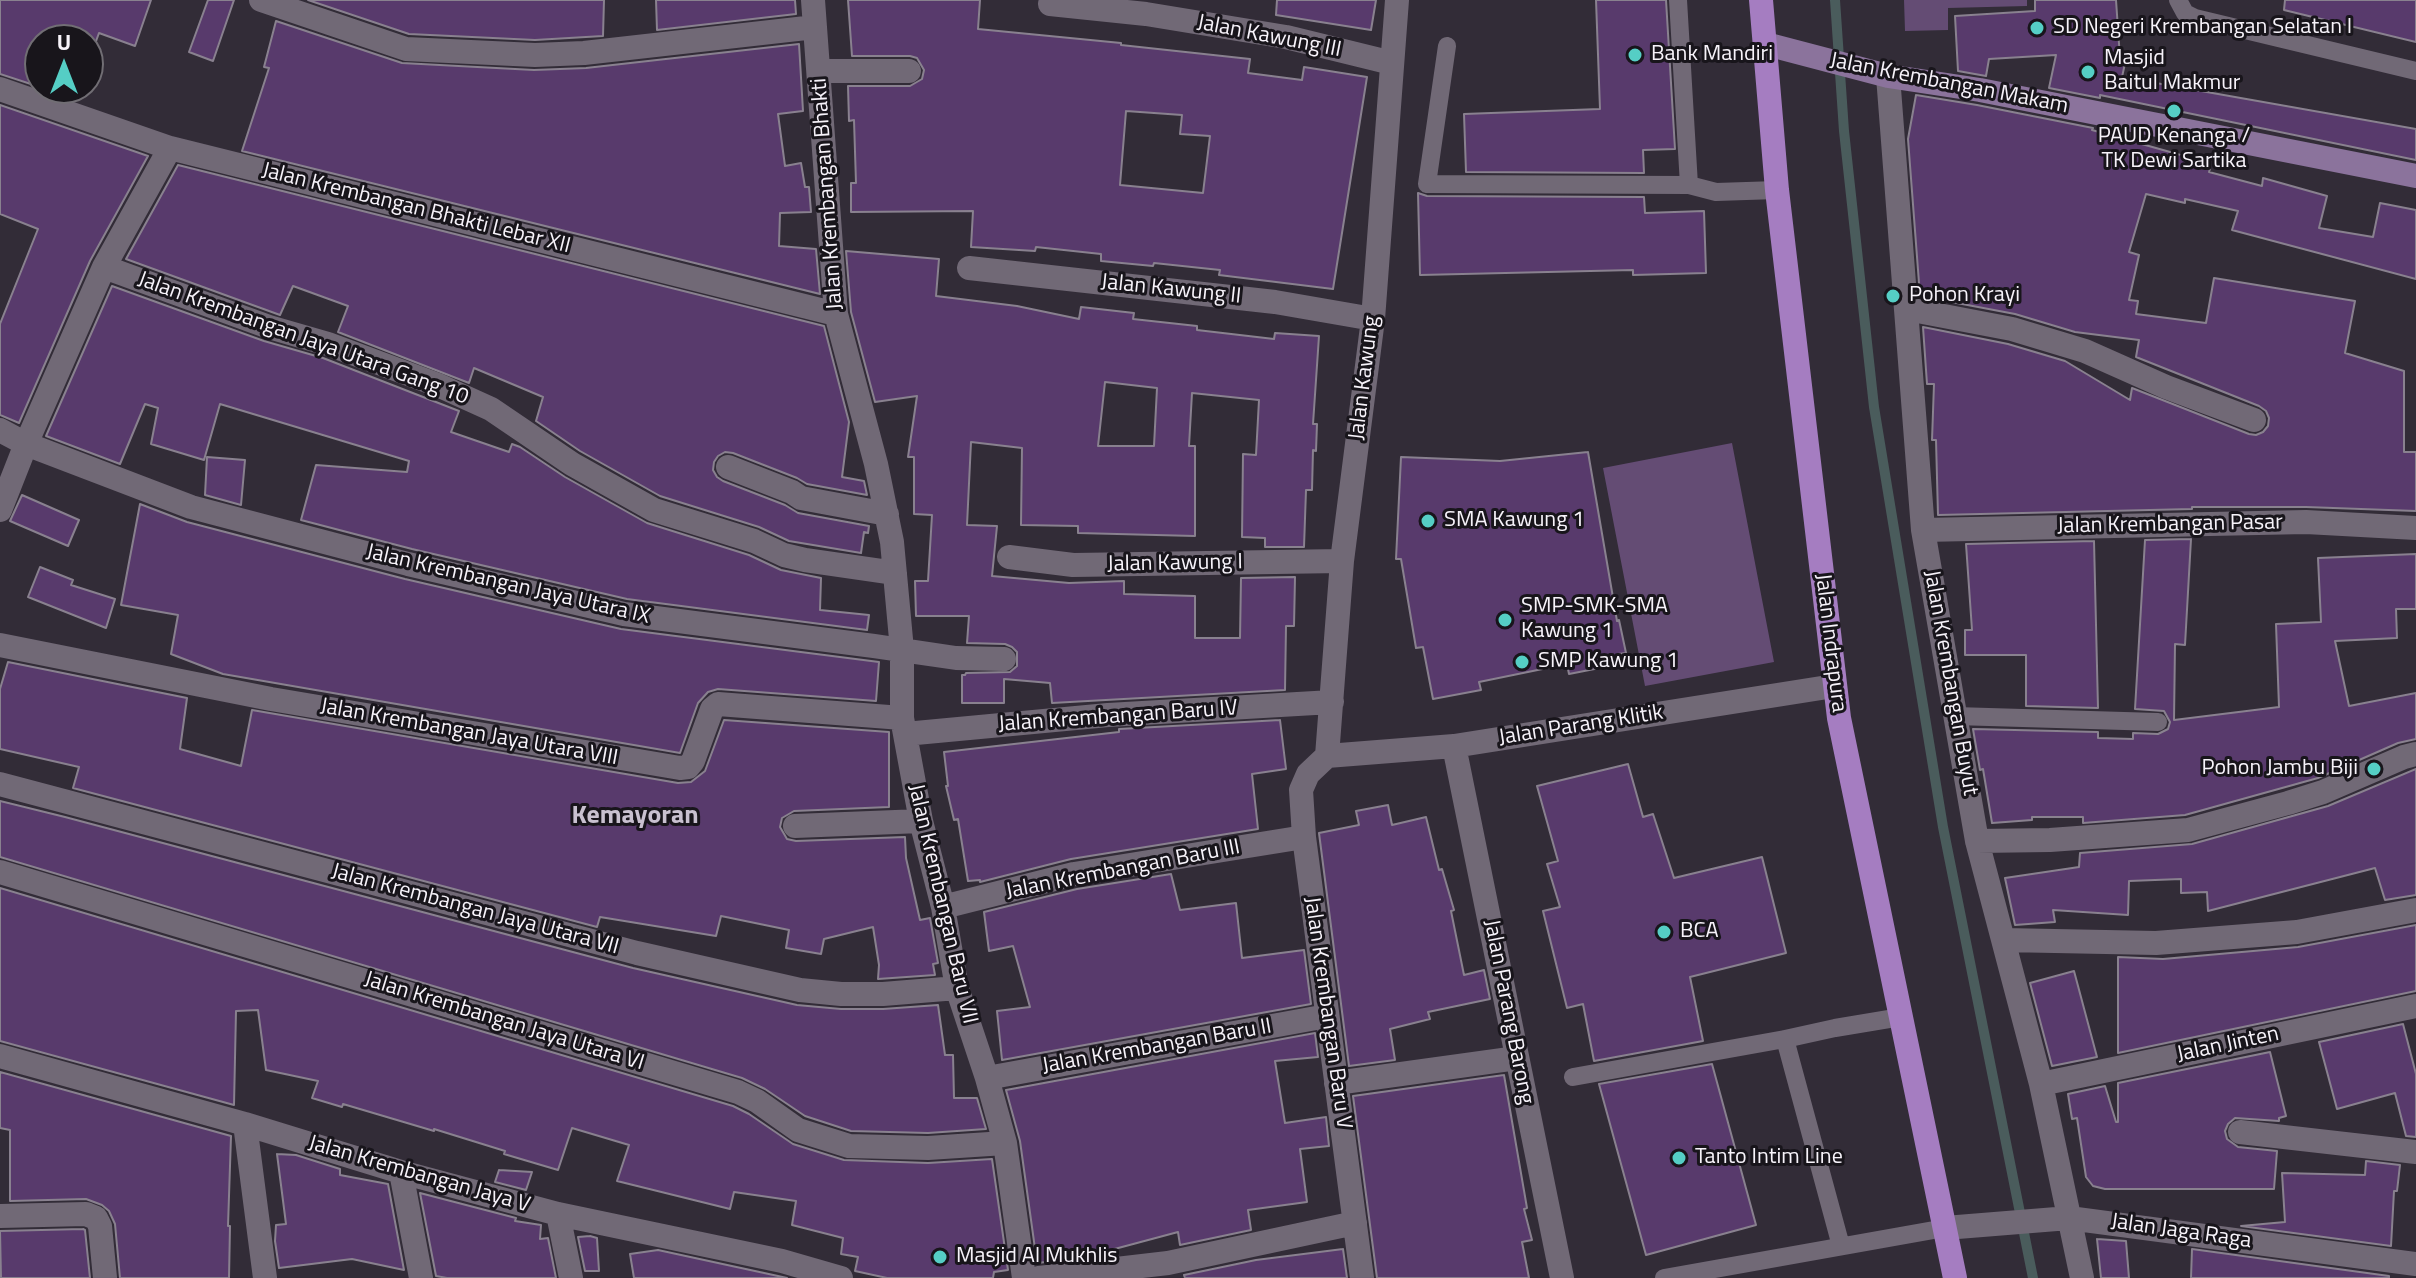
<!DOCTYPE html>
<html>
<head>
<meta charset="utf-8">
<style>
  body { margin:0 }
  #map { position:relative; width:2416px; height:1278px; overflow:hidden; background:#322c37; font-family:"Titillium Web",sans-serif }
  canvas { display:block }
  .north { position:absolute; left:24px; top:24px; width:80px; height:80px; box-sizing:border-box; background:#18151b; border:2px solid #716e74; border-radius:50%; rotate:0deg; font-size:22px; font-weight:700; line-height:32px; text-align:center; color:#f7f3fa }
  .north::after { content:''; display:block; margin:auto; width:28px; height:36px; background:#55cec5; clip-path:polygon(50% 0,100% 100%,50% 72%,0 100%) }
</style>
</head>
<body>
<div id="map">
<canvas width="2416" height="1278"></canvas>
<div class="north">U</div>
</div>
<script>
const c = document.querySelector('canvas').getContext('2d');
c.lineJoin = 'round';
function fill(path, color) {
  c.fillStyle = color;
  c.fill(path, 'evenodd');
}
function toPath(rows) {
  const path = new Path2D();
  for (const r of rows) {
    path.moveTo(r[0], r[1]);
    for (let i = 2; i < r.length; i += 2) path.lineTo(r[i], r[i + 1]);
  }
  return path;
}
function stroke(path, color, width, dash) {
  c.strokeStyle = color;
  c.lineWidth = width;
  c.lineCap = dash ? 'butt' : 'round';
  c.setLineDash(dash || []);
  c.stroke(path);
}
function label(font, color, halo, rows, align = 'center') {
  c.font = font + ' "Titillium Web",sans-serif';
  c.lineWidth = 6;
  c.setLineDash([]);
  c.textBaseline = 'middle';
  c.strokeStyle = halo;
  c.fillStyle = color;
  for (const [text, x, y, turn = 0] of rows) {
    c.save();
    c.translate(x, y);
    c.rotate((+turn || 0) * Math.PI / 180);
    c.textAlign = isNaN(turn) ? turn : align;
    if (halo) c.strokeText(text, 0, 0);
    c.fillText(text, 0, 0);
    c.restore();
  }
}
const green = toPath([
  [1904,0,2027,0,2027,6,1948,8,1948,30,1905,31],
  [1732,443,1774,662,1645,686,1603,468]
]);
const stream = toPath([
  [1835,0,1844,131,1874,407,1943,827,2033,1278]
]);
const building = toPath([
  [0,0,151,0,135,46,99,33,88,63,88,40,40,40,40,87,0,74,0,0],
  [208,0,234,0,213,61,189,52,208,0],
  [308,0,604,0,603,36,535,40,409,34,308,0],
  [656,0,795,0,796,14,657,30,656,0],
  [848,0,980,0,978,29,1121,43,1121,45,1250,59,1248,73,1302,80,1304,67,1367,77,1333,289,1219,275,1220,270,1154,263,1153,266,1101,261,1101,254,1036,247,1035,251,971,247,973,211,851,212,851,183,856,183,854,120,849,121,848,86,910,86,922,79,924,70,917,58,910,56,852,56,848,0],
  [1126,111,1182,115,1180,134,1210,136,1203,193,1120,185,1126,111],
  [1277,0,1376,0,1371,30,1276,15,1277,0],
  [1596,0,1666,0,1675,149,1643,150,1644,173,1466,172,1464,114,1600,109,1596,0],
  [2035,0,2116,0,2120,58,2126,59,2122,77,2416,129,2416,160,2100,95,2100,98,2049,88,2056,55,1989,59,1986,76,1958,71,1955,16,2035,11,2035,0],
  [2285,0,2416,0,2416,42,2284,10,2285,0],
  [276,21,402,63,534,70,586,68,799,44,803,111,778,114,785,166,801,163,805,187,809,187,811,212,780,213,779,246,816,249,820,294,242,151,269,68,264,67,276,21],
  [43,88,79,88,75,99,43,88],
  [1916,95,1977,105,2093,128,2092,130,2195,159,2193,165,2210,169,2209,172,2262,186,2263,178,2327,196,2319,228,2373,237,2380,203,2416,210,2416,279,2232,230,2238,211,2185,199,2185,203,2146,194,2129,252,2139,255,2129,300,2138,301,2136,314,2206,323,2214,278,2355,301,2345,353,2404,371,2404,452,2416,452,2416,511,2306,507,2192,507,2192,509,1938,515,1936,440,1932,440,1934,384,1927,384,1923,327,2008,344,2065,361,2130,400,2132,388,2249,434,2256,435,2263,432,2268,426,2269,418,2266,411,2259,406,2136,357,2139,340,2075,332,2015,314,1920,296,1908,139,1916,95],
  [0,105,148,156,90,261,19,423,0,415,0,324,38,229,0,214,0,105],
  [178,165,824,326,849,422,842,477,864,481,867,495,807,484,797,478,733,453,725,452,718,456,714,462,713,470,717,477,723,481,785,505,798,513,869,526,868,533,864,532,861,553,789,541,759,527,660,496,580,451,536,421,543,397,474,368,469,383,338,332,348,306,293,286,280,315,126,259,178,165],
  [1418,193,1427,196,1644,197,1645,213,1704,211,1706,273,1633,275,1633,270,1420,275,1418,193],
  [846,251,939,259,936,296,1017,306,1079,319,1081,307,1134,313,1133,319,1197,326,1197,330,1274,339,1275,333,1319,336,1313,424,1317,424,1316,451,1313,450,1312,490,1306,490,1304,547,1265,547,1265,538,1242,537,1243,454,1256,455,1259,400,1192,393,1189,446,1195,446,1195,536,1078,533,1078,526,1021,525,1022,448,971,442,967,525,997,526,992,576,1069,583,1124,581,1124,594,1195,596,1195,638,1240,638,1241,578,1295,577,1294,626,1286,626,1285,690,1052,703,1050,683,1004,679,1004,703,962,703,962,675,965,675,966,673,1010,672,1017,666,1017,652,1012,647,1005,644,967,643,969,616,916,616,915,581,928,581,932,515,914,514,914,457,908,457,917,396,875,402,851,312,846,251],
  [1105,382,1157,388,1154,446,1098,446,1105,382],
  [112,286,264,341,323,358,459,411,451,432,509,452,512,444,520,447,565,477,647,523,749,555,781,570,821,578,820,610,869,615,867,630,627,599,412,549,301,520,316,465,407,472,409,461,220,404,204,460,151,444,158,408,145,404,120,464,46,436,112,286],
  [1588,452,1617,621,1619,620,1626,653,1618,654,1620,664,1569,674,1567,664,1479,682,1481,690,1433,699,1423,647,1416,648,1401,559,1396,559,1401,457,1500,461,1588,452],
  [207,457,245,460,241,505,205,495,207,457],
  [22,495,79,520,68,546,10,521,22,495],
  [140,504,187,522,405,579,621,629,879,662,876,701,718,689,708,692,698,703,680,753,223,674,171,654,178,615,121,605,140,504],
  [2191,539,2185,645,2175,644,2174,720,2279,707,2276,624,2321,622,2318,558,2416,554,2416,609,2396,609,2397,638,2335,641,2349,706,2416,693,2416,739,2398,743,2318,778,2185,815,2083,823,2083,817,2032,817,2032,820,1992,823,1983,769,1980,770,1973,729,2098,732,2098,738,2133,739,2133,733,2158,734,2168,729,2170,722,2164,711,2135,709,2145,540,2191,539],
  [2094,541,2098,708,2026,706,2026,655,1965,655,1965,630,1972,630,1966,544,2094,541],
  [40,567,73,580,71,585,115,599,106,628,28,597,40,567],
  [8,662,187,698,180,749,241,766,252,710,678,783,691,782,705,771,724,720,889,732,889,807,794,811,782,818,780,827,787,839,796,841,905,837,906,858,920,920,930,918,938,963,933,964,935,975,878,979,879,965,873,927,824,939,821,954,786,948,789,930,721,916,716,936,600,917,597,927,73,788,79,767,0,749,0,689,8,662],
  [1280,720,1286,769,1252,774,1258,829,1071,859,980,882,980,880,968,881,958,819,954,820,946,786,948,786,944,752,1119,732,1119,729,1280,720],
  [1628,764,1643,817,1653,814,1674,878,1762,857,1786,953,1690,977,1703,1041,1594,1061,1583,1004,1567,1008,1543,911,1560,907,1547,864,1558,861,1537,786,1628,764],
  [2416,769,2416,895,2385,900,2375,868,2208,911,2207,892,2181,893,2181,879,2129,881,2128,915,2053,910,2055,922,2015,925,2005,878,2079,867,2080,853,2192,844,2328,806,2416,769],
  [0,801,65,817,633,968,797,1005,841,1009,883,1009,938,1005,945,1055,953,1055,954,1098,977,1098,986,1129,928,1133,851,1131,805,1116,765,1089,742,1078,0,857,0,801],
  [1388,805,1392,825,1426,817,1439,870,1442,869,1454,910,1451,911,1464,975,1484,970,1490,999,1428,1012,1430,1019,1390,1029,1395,1060,1349,1066,1319,833,1359,825,1356,811,1388,805],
  [1171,874,1180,910,1236,903,1242,958,1304,950,1311,1004,1002,1060,997,1011,1030,1007,1013,946,989,951,984,912,1077,889,1171,874],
  [0,888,733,1106,749,1114,793,1144,844,1160,928,1163,992,1159,1008,1270,994,1272,993,1278,887,1278,855,1271,858,1257,841,1254,843,1238,792,1225,796,1201,734,1192,730,1209,617,1181,629,1145,572,1128,558,1170,504,1154,505,1151,434,1129,434,1131,343,1104,342,1107,312,1098,318,1081,266,1070,258,1010,236,1011,234,1105,0,1041,0,888],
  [2416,925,2416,991,2118,1053,2118,957,2163,959,2298,947,2416,925],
  [2074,971,2097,1057,2052,1066,2030,983,2074,971],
  [2403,1024,2416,1074,2416,1137,2406,1136,2395,1093,2337,1109,2319,1042,2403,1024],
  [1315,1033,1318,1057,1275,1061,1285,1123,1326,1117,1329,1146,1300,1149,1307,1202,1248,1210,1251,1230,1180,1245,1178,1232,1081,1258,1037,1263,1020,1141,1006,1090,1315,1033],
  [2270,1052,2286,1116,2279,1118,2279,1121,2235,1118,2228,1124,2225,1131,2227,1139,2238,1147,2277,1151,2274,1189,2105,1189,2093,1186,2086,1177,2077,1118,2072,1119,2068,1094,2105,1086,2116,1122,2118,1122,2118,1083,2270,1052],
  [1712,1064,1756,1225,1646,1255,1599,1084,1712,1064],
  [0,1072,231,1136,228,1226,230,1226,229,1278,120,1278,115,1224,109,1211,102,1205,86,1199,10,1201,10,1130,0,1128,0,1072],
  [1504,1075,1527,1208,1524,1209,1532,1240,1522,1242,1529,1278,1377,1278,1353,1096,1504,1075],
  [277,1154,296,1155,340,1169,340,1175,388,1184,404,1270,352,1259,279,1268,275,1241,276,1225,286,1224,277,1154],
  [2366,1161,2400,1165,2397,1191,2394,1191,2391,1246,2241,1226,2285,1222,2282,1173,2365,1175,2366,1161],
  [499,1170,532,1172,526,1190,495,1182,499,1170],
  [420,1193,516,1218,515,1221,541,1225,540,1239,548,1238,556,1278,447,1278,436,1276,420,1193],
  [83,1229,85,1230,90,1278,1,1278,0,1231,83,1229],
  [590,1236,597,1238,599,1271,585,1271,578,1237,590,1236],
  [2097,1239,2126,1241,2129,1278,2101,1278,2097,1239],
  [1343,1249,1347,1278,1185,1278,1184,1275,1256,1260,1343,1249],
  [2192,1249,2389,1276,2389,1278,2191,1278,2192,1249],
  [658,1250,778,1276,787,1278,634,1278,630,1254,658,1250]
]);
const lane = toPath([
  [1678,0,1689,185,1716,192,1777,190],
  [2178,0,2185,13,2195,18,2416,71],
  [1447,46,1427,184,1689,185],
  [1955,716,2158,722],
  [1573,1077,1785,1039],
  [1841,1246,1785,1039,1835,1028,1901,1017],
  [1664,1278,1945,1228]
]);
const street = toPath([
  [261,0,406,49,535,55,584,53,815,27],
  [813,0,836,314,876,464,892,542,902,650,902,718,921,821,943,907,957,988,987,1078,1005,1143,1024,1278],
  [1050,4,1146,14,1286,37,1392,63],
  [819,71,909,71],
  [1888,76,1923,530,1977,841,2041,1084,2082,1278],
  [0,89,170,148,836,314],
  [104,267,269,327,328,344,438,385,491,409,572,464,654,510,754,541,784,555,805,560,895,573],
  [969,268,1275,302,1373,319],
  [1907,309,2012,329,2085,351,2166,387,2254,420],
  [0,430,26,444,191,507,408,564,624,614,874,646,956,658,1004,659],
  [728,467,792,492,801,498,887,514],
  [0,510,26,444,104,267,170,148],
  [1923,530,2306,522,2416,528],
  [1009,557,1073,565,1342,561],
  [0,645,271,699,680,768,688,767,693,761,712,709,718,704,902,718],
  [905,734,1108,715,1332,702],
  [1454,746,1562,1278],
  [1327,756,1342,561,1373,319,1397,0],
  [1327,756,1308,774,1301,790,1304,837,1362,1278],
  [1327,756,1454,746,1834,686],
  [0,784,637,953,800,990,841,994,883,994,957,988],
  [795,826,921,821],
  [1977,841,2050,840,2188,830,2288,803,2323,792,2404,757,2416,754],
  [0,872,738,1092,757,1101,798,1130,849,1146,928,1148,1005,1143],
  [943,907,1074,874,1304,837],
  [2004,940,2156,943,2297,932,2416,910],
  [0,1056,245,1124,401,1172,558,1214,782,1261,841,1278],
  [987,1078,1327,1016],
  [1336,1083,1517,1058],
  [2041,1084,2416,1006],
  [245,1124,265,1278],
  [2240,1132,2416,1152],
  [401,1172,421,1278],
  [558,1214,571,1278],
  [0,1216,86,1214,96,1218,100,1226,105,1278],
  [1945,1228,2069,1218,2416,1264],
  [1039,1278,1168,1263,1355,1223]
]);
const secondary = toPath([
  [1766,44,1888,76,1980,90,2416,176]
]);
const primary = toPath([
  [1761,0,1777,190,1839,718,1955,1278]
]);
const markers = [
  [2037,28,8,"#55cec5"],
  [1635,55,8,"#55cec5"],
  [2088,72,8,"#55cec5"],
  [2174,111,8,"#55cec5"],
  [1893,296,8,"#55cec5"],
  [1428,521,8,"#55cec5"],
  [1505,620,8,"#55cec5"],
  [1522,662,8,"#55cec5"],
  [2374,769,8,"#55cec5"],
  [1664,932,8,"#55cec5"],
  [1679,1158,8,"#55cec5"],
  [940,1257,8,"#55cec5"]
];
const poiNames = [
  ["SD Negeri Krembangan Selatan I",2053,28],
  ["Bank Mandiri",1651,55],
  ["Masjid",2104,59],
  ["Baitul Makmur",2104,84],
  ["PAUD Kenanga /",2174,137,"center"],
  ["TK Dewi Sartika",2174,162,"center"],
  ["Pohon Krayi",1909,296],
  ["SMA Kawung 1",1444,521],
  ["SMP-SMK-SMA",1521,607],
  ["Kawung 1",1521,632],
  ["SMP Kawung 1",1538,662],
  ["Pohon Jambu Biji",2358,769,"right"],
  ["BCA",1680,932],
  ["Tanto Intim Line",1695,1158],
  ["Masjid Al Mukhlis",956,1257]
];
const streetNames = [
  ["Jalan Kawung III",1269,37,11],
  ["Jalan Krembangan Makam",1949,84,11],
  ["Jalan Krembangan Bhakti",828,194,-94],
  ["Jalan Krembangan Bhakti Lebar XII",416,209,14],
  ["Jalan Kawung II",1171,290,6],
  ["Jalan Krembangan Jaya Utara Gang 10",303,339,20],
  ["Jalan Kawung",1365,378,-83],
  ["Jalan Krembangan Pasar",2170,525,-1],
  ["Jalan Kawung I",1175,564,-1],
  ["Jalan Krembangan Jaya Utara IX",508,585,13],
  ["Jalan Indrapura",1830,643,83],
  ["Jalan Krembangan Buyut",1950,683,80],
  ["Jalan Krembangan Baru IV",1118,717,-4],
  ["Jalan Parang Klitik",1581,726,-9],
  ["Jalan Krembangan Jaya Utara VIII",469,733,10],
  ["Jalan Krembangan Baru III",1123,870,-11],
  ["Jalan Krembangan Baru VII",942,904,77],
  ["Jalan Krembangan Jaya Utara VII",475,910,15],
  ["Jalan Parang Barong",1508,1012,79],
  ["Jalan Krembangan Baru V",1327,1013,82],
  ["Jalan Krembangan Jaya Utara VI",504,1022,17],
  ["Jalan Jinten",2228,1045,-12],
  ["Jalan Krembangan Baru II",1157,1047,-10],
  ["Jalan Krembangan Jaya V",419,1175,16],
  ["Jalan Jaga Raga",2181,1232,8]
];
const quarterNames = [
  ["Kemayoran",635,817]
];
fill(green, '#644c74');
stroke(stream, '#4a5c5c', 10);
fill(building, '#583a6c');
stroke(building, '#89818f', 2);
stroke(lane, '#716976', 18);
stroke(street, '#716976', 24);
stroke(secondary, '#8b739c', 24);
stroke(primary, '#a57dc1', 24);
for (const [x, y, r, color] of markers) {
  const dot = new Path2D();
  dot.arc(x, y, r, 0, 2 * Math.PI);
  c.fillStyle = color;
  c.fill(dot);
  stroke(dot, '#18151b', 3);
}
label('22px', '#f7f3fa', '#18151b', poiNames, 'left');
label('22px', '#f7f3fa', '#18151b', streetNames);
label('bold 26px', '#c9c1d0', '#18151b', quarterNames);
</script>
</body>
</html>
